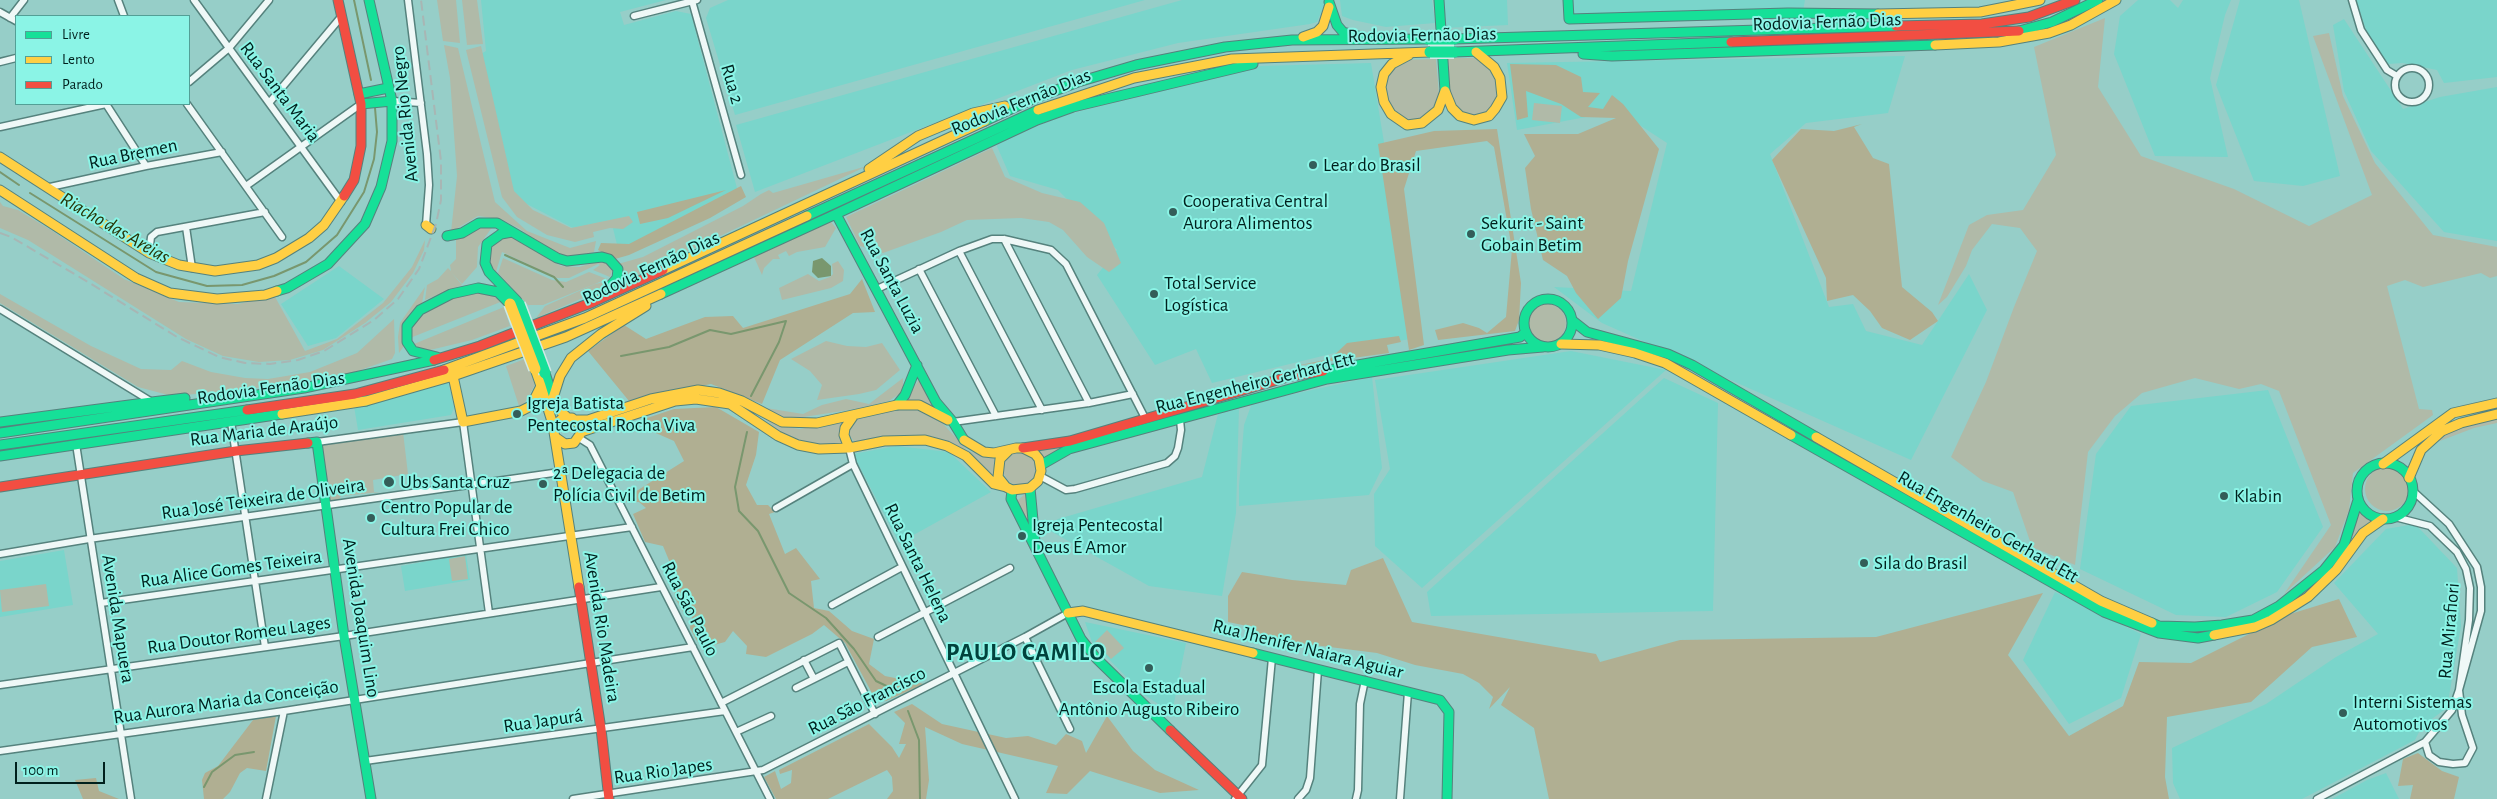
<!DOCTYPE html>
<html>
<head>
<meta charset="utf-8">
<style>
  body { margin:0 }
  #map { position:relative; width:2497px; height:799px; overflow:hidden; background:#96cec8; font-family:"Alegreya Sans",sans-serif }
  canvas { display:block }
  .legend { position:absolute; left:15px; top:15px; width:175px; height:90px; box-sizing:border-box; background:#8bf4e6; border:1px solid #539f96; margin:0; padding:6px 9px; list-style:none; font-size:15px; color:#00201d }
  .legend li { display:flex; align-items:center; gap:10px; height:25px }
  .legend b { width:25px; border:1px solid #539f96 }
  .scale { position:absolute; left:15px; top:762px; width:90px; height:22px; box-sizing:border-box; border:2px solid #00201d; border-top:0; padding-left:6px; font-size:15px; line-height:18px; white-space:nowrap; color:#00201d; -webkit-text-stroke:4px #8bf4e6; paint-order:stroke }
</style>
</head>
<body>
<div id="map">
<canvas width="2497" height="799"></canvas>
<ul class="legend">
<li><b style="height:6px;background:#16e098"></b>Livre</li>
<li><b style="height:6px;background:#ffcf43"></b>Lento</li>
<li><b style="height:6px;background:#f24e42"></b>Parado</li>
</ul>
<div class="scale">100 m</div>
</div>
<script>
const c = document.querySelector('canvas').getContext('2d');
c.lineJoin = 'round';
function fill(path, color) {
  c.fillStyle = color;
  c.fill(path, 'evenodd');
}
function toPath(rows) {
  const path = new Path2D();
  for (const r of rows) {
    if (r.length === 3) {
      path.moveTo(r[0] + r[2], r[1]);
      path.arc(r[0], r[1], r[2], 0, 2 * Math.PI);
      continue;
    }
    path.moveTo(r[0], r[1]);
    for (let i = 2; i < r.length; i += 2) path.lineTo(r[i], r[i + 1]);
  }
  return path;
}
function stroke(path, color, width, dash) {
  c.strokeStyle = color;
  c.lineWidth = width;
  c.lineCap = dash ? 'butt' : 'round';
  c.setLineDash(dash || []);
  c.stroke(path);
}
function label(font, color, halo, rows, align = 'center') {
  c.font = font + ' "Alegreya Sans",sans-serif';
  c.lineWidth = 4;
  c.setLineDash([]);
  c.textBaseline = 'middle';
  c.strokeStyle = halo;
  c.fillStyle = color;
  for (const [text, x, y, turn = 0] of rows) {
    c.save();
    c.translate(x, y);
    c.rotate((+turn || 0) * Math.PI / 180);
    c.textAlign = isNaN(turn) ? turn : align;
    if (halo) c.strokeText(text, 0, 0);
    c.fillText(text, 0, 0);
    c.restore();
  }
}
const built = toPath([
  [481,0,666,0,620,12,624,25,676,11,691,14,738,192,619,253,611,220,573,228,521,201,512,191,479,55,486,51],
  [728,0,1145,0,735,115,706,18,710,8],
  [1182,0,1324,0,1325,3,1317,22,1310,24,1178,43,1072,70,755,192,736,125],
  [1340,0,1432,0,1435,23,1386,27,1353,20,1342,16],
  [1442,0,1507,0,1508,25,1443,28],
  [1573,0,1805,0,1803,11,1573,16],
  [2138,0,2170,0,2178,8,2183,0,2231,0,2225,15,2210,78,2228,157,2155,156,2114,54,2120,16],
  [2240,0,2299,0,2340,176,2303,186,2254,181,2216,85],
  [2356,0,2497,0,2497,77,2444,83,2437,70,2403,63,2388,64,2367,33],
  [2344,19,2403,109,2440,97,2497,87,2497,241,2444,232,2371,151,2344,91,2333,25],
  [1905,56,1888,113,1806,123,1770,154,1829,307,1853,304,1866,331,1922,345,1969,274,1987,310,1911,460,1602,323,1554,287,1631,291,1667,143,1618,111,1517,130,1507,63],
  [1371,63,1416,338,1351,349,1212,383,1196,349,1155,365,1097,275,1117,250,1058,190,1010,176,996,144,1057,117,1260,66],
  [339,266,384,299,336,338,308,346,281,304],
  [1571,351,1666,370,1422,588,1375,546,1374,494,1390,469,1375,380],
  [1372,377,1382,468,1369,495,1239,506,1239,486,1244,425,1252,403],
  [1664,378,1718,403,1713,611,1431,616,1427,592],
  [448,382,454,408,451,415,358,430,354,406],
  [2268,390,2323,527,2277,592,2226,617,2176,615,2080,569,2096,454,2131,406],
  [1239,407,1236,513,1222,596,1149,586,1045,528,1058,519,1202,477,1218,414],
  [896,446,949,452,991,492,899,543,853,454],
  [2415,524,2457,568,2461,626,2447,708,2422,726,2415,740,2302,799,2180,799,2173,783,2172,748,2266,704,2336,657,2378,634,2334,583,2386,529],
  [64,550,73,605,0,617,0,561],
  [466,554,470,580,405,591,401,566],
  [2055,592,2141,634,2121,698,2069,724,2023,660],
  [1085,622,1186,643,1172,713,1143,694,1092,642],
  [2386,773,2399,799,2332,799,2367,780]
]);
const green = toPath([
  [437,0,456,0,460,43,443,41],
  [462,0,477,0,483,44,467,45],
  [2105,18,2098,87,2141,156,2234,189,2309,226,2372,195,2313,36,2329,33,2343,96,2375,163,2433,235,2497,247,2497,276,2490,278,2481,273,2423,287,2405,280,2387,286,2419,409,2432,410,2433,415,2353,473,2349,510,2335,547,2284,594,2331,525,2279,391,2261,384,2239,389,2195,378,2142,393,2115,416,2088,452,2075,565,2032,547,2013,492,1983,481,1951,457,1986,382,2014,307,2037,251,2020,228,1992,224,1972,250,1966,266,1947,297,1938,305,1969,225,1987,215,2023,210,2056,155,2034,47],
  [444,45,458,48,495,202,527,231,570,248,596,241,594,252,567,258,550,251,520,229,501,219,478,216,451,232,457,176,450,78],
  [481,46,514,191,533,210,571,228,629,216,633,222,623,229,610,228,593,232,594,237,575,242,547,235,517,217,502,197,466,50],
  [1448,58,1478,58,1490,66,1497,82,1499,98,1490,110,1476,116,1463,113,1453,103,1450,90],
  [1436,59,1439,94,1437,106,1423,120,1406,120,1389,105,1385,87,1387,74,1401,60],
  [1534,103,1562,106,1560,123,1532,120],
  [992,148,1005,177,1042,193,1080,202,1104,223,1121,263,1109,272,1087,257,1063,230,1049,222,1021,218,967,220,941,232,883,253,860,246,846,217],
  [867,166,630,279,624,279,623,265,621,266,621,280,628,280,615,286,618,264,643,257,743,206,761,194,769,190,773,193],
  [0,202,3,206,18,210,51,230,124,279,179,302,238,304,274,295,305,351,337,339,383,303,412,267,425,240,424,250,413,273,391,302,365,323,323,350,290,360,259,362,223,356,186,339,28,240,0,228],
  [831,222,836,228,825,247,797,252,789,256,786,251,778,255,780,259,773,259,764,268,762,275,754,257],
  [482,225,493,226,478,247,477,267,462,284,451,272,462,285,425,300,427,285,438,279,448,268,451,271,450,265,456,259,456,240],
  [511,237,561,266,579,267,596,262,606,263,612,271,610,277,593,270,600,265,598,264,569,278,557,278,502,252,496,272,492,269,489,250,498,240],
  [503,258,552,280,566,282,589,272,607,279,543,305,528,305,498,273],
  [838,261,844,270,843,281,831,288,782,300,779,288,808,274,819,281,830,277,833,274,832,264],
  [609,281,607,286,592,294,536,318,545,306,595,284],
  [425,287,422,303,411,312,402,326,404,346,399,353,398,337,400,323],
  [484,292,503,301,410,338,412,324,428,311,454,297],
  [0,294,91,346,141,369,171,370,182,361,211,372,245,378,268,379,310,372,357,353,394,319,395,353,392,359,349,374,242,390,172,396,138,387,0,303],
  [1547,323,19],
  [504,307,510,326,472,340,430,350,419,349,414,344],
  [826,341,847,346,866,347,882,343,900,370,876,390,859,394,817,400,822,385,810,371,791,359],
  [525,359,535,385,524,404,519,406,506,366],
  [921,376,935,406,907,399],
  [903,378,903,391,889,401,855,409,791,419,776,415,766,408,803,414,822,405,846,399,869,404],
  [1242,392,1242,396,1123,430,1044,462,1043,456,1037,448],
  [907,408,923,409,936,416,967,450,980,455,994,457,997,481,983,468,927,438,907,436,855,443,850,436,850,426,856,418],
  [759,415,787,427,800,429,844,420,841,429,845,445,820,446,789,438],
  [2497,419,2497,423,2474,428,2437,442,2439,438,2463,426],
  [403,432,408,474,373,480,374,492,381,492,341,496,338,501,328,503,320,444],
  [1021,468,18],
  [2387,489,22],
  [1028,491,1032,531,1016,502],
  [2359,513,2374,521,2351,538],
  [465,556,468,579,452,581,449,559],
  [46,584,49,606,2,612,0,590],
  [1107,630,1124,648,1111,659,1095,642]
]);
const forest = toPath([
  [1510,64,1556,65,1581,77,1583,92,1600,93,1588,107,1603,109,1612,95,1623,104,1659,149,1628,261,1621,298,1598,319,1576,293,1567,276,1543,260,1531,209,1525,168,1535,156,1524,134,1578,134,1616,118,1581,117,1561,104,1526,91,1528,117,1517,120],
  [1862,124,1854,127,1873,158,1889,164,1902,287,1932,312,1938,321,1910,340,1882,328,1870,311,1853,295,1827,301,1826,278,1772,160,1801,129,1834,131],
  [1497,129,1521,283,1519,320,1515,331,1438,340,1435,330,1463,323,1479,328,1487,333,1506,317,1512,249,1494,147,1487,141,1416,151,1404,189,1424,345,1409,350,1378,144,1434,131],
  [741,186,746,197,710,218,629,255,615,259,598,250,601,243,629,244],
  [726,190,668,218,640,224,637,212],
  [862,279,875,312,853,313,780,360,762,404,711,384,629,401,588,351,624,325,646,339,705,317,733,316,743,328,850,294],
  [1399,336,1401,342,1387,345,1389,353,1295,366,1330,359,1347,343],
  [716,407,759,432,756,455,746,485,757,505,768,505,775,512,769,514,785,554,796,548,820,579,811,581,814,608,829,611,852,631,874,639,869,664,885,676,924,684,886,701,873,695,845,643,824,625,812,634,766,657,746,654,747,646,733,631,725,642,706,647,697,641,690,628,693,612,685,615,675,598,673,570,663,546,645,542,633,514,646,508,639,502,626,502,627,497,684,461,674,441,649,430,644,419,674,409],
  [1383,558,1412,622,1596,654,1600,662,1680,640,1876,637,2043,593,2008,655,2069,736,2123,706,2139,662,2191,663,2287,615,2339,599,2357,637,2312,647,2251,702,2167,717,2165,777,2169,799,1549,799,1534,728,1501,705,1510,687,1489,709,1493,697,1479,683,1463,674,1415,665,1377,653,1298,643,1261,635,1252,627,1228,622,1228,596,1242,572,1292,580,1346,585,1351,570],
  [912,704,942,724,1006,738,1028,736,1056,745,1066,734,1082,741,1086,753,1107,716,1133,751,1155,770,1199,790,1160,793,1090,771,1067,794,1046,793,1058,766,962,744,925,727,929,780,926,799,887,799,893,791,892,777,887,770,828,799,776,799,764,777,775,771,781,789,791,783,792,770,780,774,779,770,869,724,892,747,899,758,906,744,899,744,905,723,894,712],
  [276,716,266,771,247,768,240,773,230,792,223,799,204,799,202,780,205,773,218,766,253,720],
  [2418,753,2442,771,2459,777,2454,799,2410,799,2413,785,2398,786,2403,759],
  [96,778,99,791,119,799,83,799,75,780]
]);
const water = toPath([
  [822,258,831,266,831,276,818,278,812,272,813,261]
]);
const stream = toPath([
  [354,0,371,80],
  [0,172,19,185],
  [30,193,156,272,207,286,242,285,274,276,306,262,337,235,364,192,374,159,377,132,375,108],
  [505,255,554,277,563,287],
  [621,356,669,347,710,330,731,334,786,321,779,342,751,396],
  [747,432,735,487,739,511,758,531,789,593,826,618,854,649,876,681,895,690],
  [908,711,919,740,920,799],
  [204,787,212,772,235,755,254,752]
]);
const street = toPath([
  [118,0,124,16],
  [194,0,341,202],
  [408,0,427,154,429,185,426,225],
  [2352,0,2361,30,2387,70,2397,76],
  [692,1,741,175],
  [0,12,16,21],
  [634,16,697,0],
  [10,18,24,0],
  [0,62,16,58],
  [2412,85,17],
  [189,82,229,48,269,0],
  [392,101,421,103],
  [269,103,341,17],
  [106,104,146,166],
  [187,104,282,237],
  [0,127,106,104],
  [246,186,361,104],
  [50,187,146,166,222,152],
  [186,227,192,268],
  [1004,239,1089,403],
  [959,251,1042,410],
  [149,253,151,237,157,232,265,212],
  [919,269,996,416],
  [877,289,959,251,992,239,1004,239,1051,250,1066,264,1145,418],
  [0,309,152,402],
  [231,422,265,647],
  [953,422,1089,403,1133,394],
  [579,438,590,445,770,799],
  [317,442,463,422,489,613],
  [76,444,131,799],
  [849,448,853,464,1015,799],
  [1040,476,1066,490,1075,489,1167,463,1175,456,1178,448,1181,430,1180,420],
  [776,508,853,464],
  [2395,517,2430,526,2457,552,2466,569,2470,588,2469,620,2459,690,2462,715,2473,748,2465,763,2453,764,2439,762,2429,755,2425,742,2452,710,2459,690,2481,611,2481,587,2477,567,2449,524,2413,491],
  [0,554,89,539,560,472],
  [101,603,632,527],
  [832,605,902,567],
  [878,637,1010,568],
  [1025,637,1070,729],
  [804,660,814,679],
  [0,685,344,636,661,587],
  [796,688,848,662],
  [721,703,839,643,875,714],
  [736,732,771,716],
  [0,751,284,711,693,647],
  [365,761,725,711],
  [266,799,284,711],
  [573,799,763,770,1025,637,1068,613],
  [1235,799,1262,765,1272,658],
  [1298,799,1306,790,1310,778,1318,670],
  [1356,799,1358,790,1360,704,1365,680],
  [1400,799,1408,692],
  [2317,799,2425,742]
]);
const fast = toPath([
  [1439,0,1445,91],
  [1568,0,1569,19,1788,13,1878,14],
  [1329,2,1337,25,1343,32,1358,36],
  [2019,31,2052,22,2098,0],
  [1454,39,1896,26],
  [1454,52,1731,42],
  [1583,54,1612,56],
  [1612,56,1935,45],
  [359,94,388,88],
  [361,104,392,101],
  [985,121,1033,99,1078,82,1136,65,1225,47,1292,40,1428,39],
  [836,214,1037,120,1073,107,1253,64],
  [807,216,1038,110],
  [512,232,501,234,487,244,485,263,489,272,517,301],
  [447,236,462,233,479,223,497,223,557,258,567,261,602,257,609,259,618,269,617,278,603,294],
  [277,291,287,288,328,264,365,224,381,187,392,141,392,101,369,0],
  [661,294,836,214,936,402,953,422,964,440],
  [1548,323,24],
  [1573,321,1587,332,1668,354,1692,365,1816,437],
  [437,357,413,351,407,342,407,326,420,310,451,294,478,288,498,292,510,304],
  [1323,371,1520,337,1526,332],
  [545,373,553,398],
  [347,401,366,401],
  [152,402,185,398],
  [897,405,905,395,917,365],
  [0,422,152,402],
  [0,433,304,388,434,360],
  [1791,435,2104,612,2159,633,2198,638,2214,635],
  [308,443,317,442,344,636,371,799],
  [0,445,247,410],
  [0,456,282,414],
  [2385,491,28],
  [1041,465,1069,449,1327,379,1508,350,1543,347],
  [1030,488,1035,542],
  [1012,490,1011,499,1081,639,1097,659,1170,730],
  [2152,623,2159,626,2195,627,2222,625,2253,620,2279,606,2324,570,2344,545,2358,500],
  [1253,653,1440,700,1449,712,1447,799]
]);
const slow = toPath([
  [1878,14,1980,12,2040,0],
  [1303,37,1317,32,1323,26,1329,7],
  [1935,45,1999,42,2049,33,2071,25,2116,0],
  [1409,55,1392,64,1384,74,1381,87,1384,102,1391,114,1407,125,1422,123,1438,110,1445,91],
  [1445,91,1452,108,1460,116,1474,120,1489,116,1495,109,1502,97,1500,78,1494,67,1476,52],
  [1038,110,1134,78,1232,59,1430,52],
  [0,157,149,253,179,265,215,271,258,265,276,258,309,238,324,225,344,196],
  [869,169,918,136,973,113,1005,106],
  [0,190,136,278,170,293,217,299,265,295,277,291],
  [426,225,431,229],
  [663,270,985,121],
  [1561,344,1599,345,1635,353,1665,363,1791,435],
  [535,369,541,386],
  [444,370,585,318,807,216],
  [453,376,463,422,521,411,531,406,541,386],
  [541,386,554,428],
  [282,414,366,401,453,376,566,337,661,294],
  [567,417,557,408,553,398,560,376,571,358,601,334,646,306],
  [576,420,588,420,651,399,698,390,719,393,742,401,782,422,817,423,897,405,919,405,948,420],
  [581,432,675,401,696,399,730,404,778,436,798,445,819,449,849,448,884,441,925,440,947,446,966,456,994,484,1006,487],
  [555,437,565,444,574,443,581,433,580,425,572,418,563,418,556,424,554,432,579,587],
  [1816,437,2101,601,2152,623],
  [964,440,984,452,994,453,1016,448,1023,448,1035,454,1039,459,1041,471,1038,481,1030,488,1012,490,1006,487,998,477,1000,459,1009,450],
  [849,448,844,435,845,428,854,415],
  [2383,464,2453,413,2497,403],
  [2409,478,2421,450,2442,431,2461,423,2497,414],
  [1068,613,1083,611,1253,653],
  [2214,635,2255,627,2271,620,2308,597,2336,570,2363,533,2383,519]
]);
const jam = toPath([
  [338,0,361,104,361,146,354,180,344,196],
  [1896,26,1982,24,2029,17,2075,0],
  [1731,42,2019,31],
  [434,360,480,346,593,302,663,270],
  [247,410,355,394,444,370],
  [1023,448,1070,441,1291,376,1323,371],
  [0,487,236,451,308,443],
  [579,587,601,729,609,799],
  [1170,730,1242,799]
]);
const rail = toPath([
  [0,233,11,237,88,282,177,337,219,357,245,363,270,364,298,360,324,351,374,320,398,299,419,269,436,224,441,200,441,161,421,0]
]);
const fastBridge = toPath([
  [1428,39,1454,39],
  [1430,52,1454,52],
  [519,304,545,373]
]);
const slowBridge = toPath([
  [510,304,535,369]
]);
const markers = [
  [1313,165,5,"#345d59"],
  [1173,212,5,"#345d59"],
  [1471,234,5,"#345d59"],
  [1154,294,5,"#345d59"],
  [517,414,5,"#345d59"],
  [389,482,6,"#345d59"],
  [543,484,5,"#345d59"],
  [2224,496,5,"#345d59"],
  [371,518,5,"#345d59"],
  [1022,536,5,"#345d59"],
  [1864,563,5,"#345d59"],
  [1149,668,5,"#345d59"],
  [2343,713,5,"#345d59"]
];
const streetNames = [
  ["Rodovia Fernão Dias",1827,22,-2],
  ["Rodovia Fernão Dias",1422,35,-1],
  ["Rua 2",732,84,74],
  ["Rua Santa Maria",280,92,53],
  ["Rodovia Fernão Dias",1021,102,-22],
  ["Avenida Rio Negro",405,114,-96],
  ["Rua Bremen",133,154,-12],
  ["Rodovia Fernão Dias",651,268,-25],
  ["Rua Santa Luzia",892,281,62],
  ["Rua Engenheiro Gerhard Ett",1255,383,-14],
  ["Rodovia Fernão Dias",271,388,-8],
  ["Rua Maria de Araújo",264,431,-7],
  ["Rua José Teixeira de Oliveira",263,499,-8],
  ["Rua Engenheiro Gerhard Ett",1988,527,30],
  ["Rua Santa Helena",918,563,64],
  ["Rua Alice Gomes Teixeira",231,569,-8],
  ["Rua São Paulo",690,609,63],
  ["Avenida Joaquim Lino",361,618,81],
  ["Avenida Mapuera",118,619,81],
  ["Avenida Rio Madeira",602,627,81],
  ["Rua Mirafiori",2449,631,-85],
  ["Rua Doutor Romeu Lages",239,635,-8],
  ["Rua Jhenifer Naiara Aguiar",1308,649,14],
  ["Rua São Francisco",867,701,-27],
  ["Rua Aurora Maria da Conceição",226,702,-8],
  ["Rua Japurá",543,721,-8],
  ["Rua Rio Japes",663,771,-8]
];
const poiNames = [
  ["Lear do Brasil",1323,165],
  ["Cooperativa Central",1183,201],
  ["Aurora Alimentos",1183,223],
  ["Sekurit - Saint",1481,223],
  ["Gobain Betim",1481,245],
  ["Total Service",1164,283],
  ["Logística",1164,305],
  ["Igreja Batista",527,403],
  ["Pentecostal Rocha Viva",527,425],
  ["2ª Delegacia de",553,473],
  ["Polícia Civil de Betim",553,495],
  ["Ubs Santa Cruz",400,482],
  ["Klabin",2234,496],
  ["Centro Popular de",381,507],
  ["Cultura Frei Chico",381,529],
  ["Igreja Pentecostal",1032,525],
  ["Deus É Amor",1032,547],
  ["Sila do Brasil",1874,563],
  ["Escola Estadual",1149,687,"center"],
  ["Antônio Augusto Ribeiro",1149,709,"center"],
  ["Interni Sistemas",2353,702],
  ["Automotivos",2353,724]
];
const waterNames = [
  ["Riacho das Areias",115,228,30]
];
const districtNames = [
  ["PAULO CAMILO",1026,653]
];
fill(built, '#7ad5cb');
fill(green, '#b0baa8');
fill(forest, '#b0af92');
fill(water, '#79976e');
stroke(stream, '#79976e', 2);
stroke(street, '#55827d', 9);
stroke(fast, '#55827d', 11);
stroke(slow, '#55827d', 11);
stroke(jam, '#55827d', 11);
stroke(street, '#eff8f7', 6);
stroke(fast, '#16e098', 9);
stroke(slow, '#ffcf43', 9);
stroke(jam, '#f24e42', 9);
stroke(rail, '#a8b6b4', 2, [10, 5]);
stroke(fastBridge, '#d0e9e6', 14, []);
stroke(slowBridge, '#d0e9e6', 14, []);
stroke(fastBridge, '#16e098', 11);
stroke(slowBridge, '#ffcf43', 11);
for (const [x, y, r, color] of markers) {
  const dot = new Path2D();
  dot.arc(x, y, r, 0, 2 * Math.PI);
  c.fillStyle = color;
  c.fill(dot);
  stroke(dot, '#8bf4e6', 2);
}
label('19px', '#00201d', '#8bf4e6', streetNames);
label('19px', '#00201d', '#8bf4e6', poiNames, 'left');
label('italic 20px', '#283608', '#8bf4e6', waterNames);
c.letterSpacing = '1px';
label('bold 24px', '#01423c', '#8bf4e6', districtNames);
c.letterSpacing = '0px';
</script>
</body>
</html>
